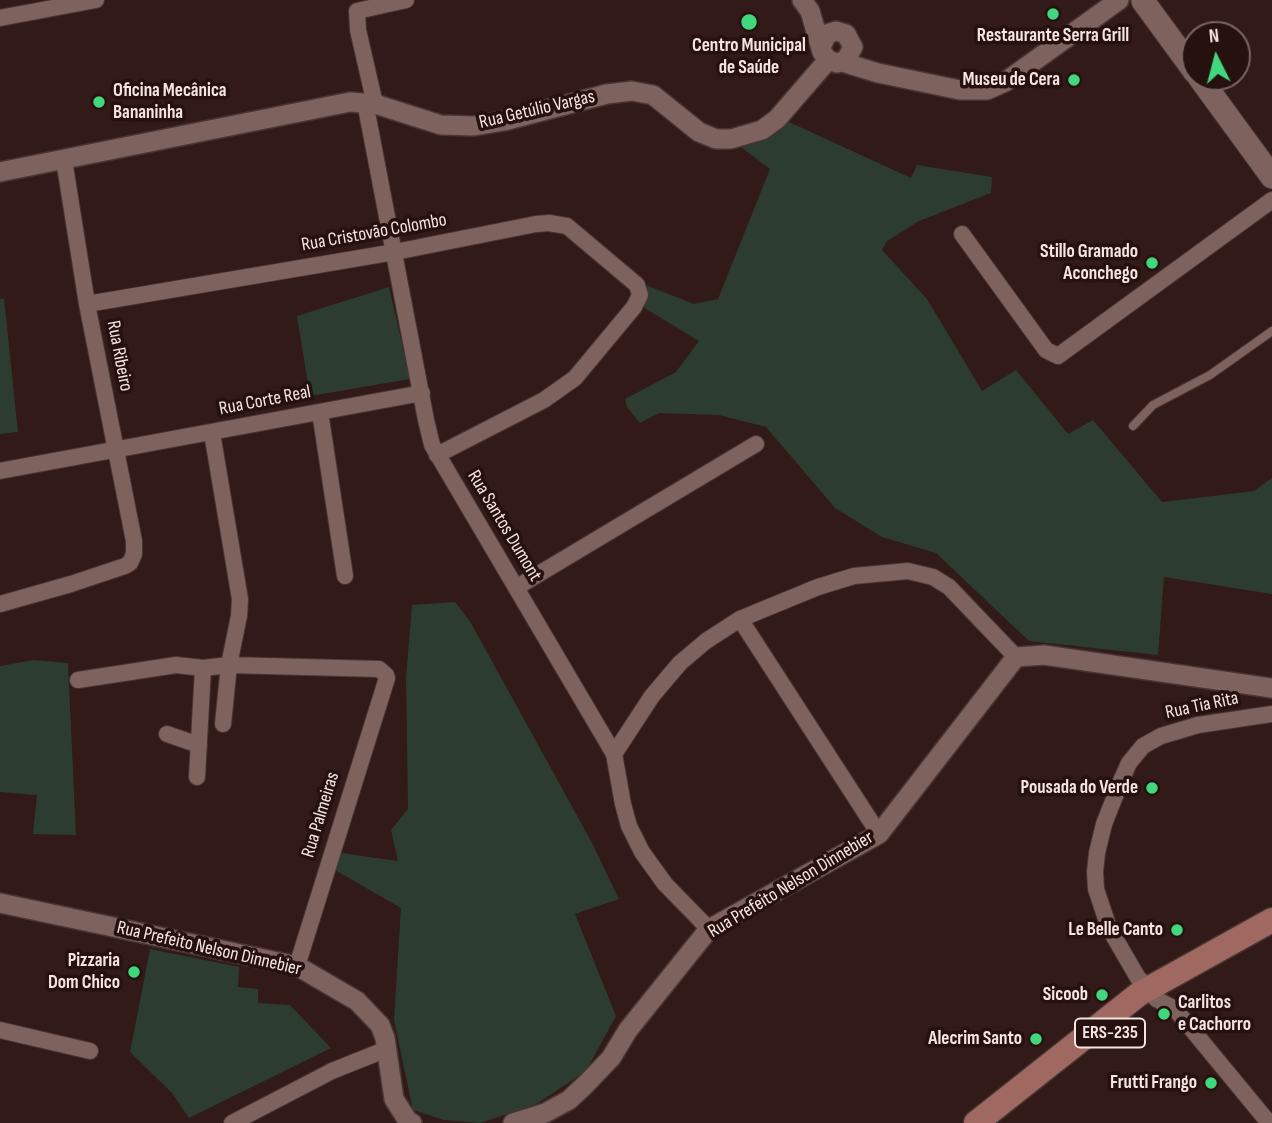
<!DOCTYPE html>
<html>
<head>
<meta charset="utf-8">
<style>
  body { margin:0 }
  #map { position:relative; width:1272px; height:1123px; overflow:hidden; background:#311a17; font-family:"Sofia Sans Condensed",sans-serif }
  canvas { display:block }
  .north { position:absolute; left:1181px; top:21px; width:70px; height:70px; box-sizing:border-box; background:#26110e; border:2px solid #796663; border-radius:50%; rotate:354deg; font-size:19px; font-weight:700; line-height:28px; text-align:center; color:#f5e5e2 }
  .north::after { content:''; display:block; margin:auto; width:24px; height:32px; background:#41d77c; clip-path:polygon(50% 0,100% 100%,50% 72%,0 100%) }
</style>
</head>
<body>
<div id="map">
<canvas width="1272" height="1123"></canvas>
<div class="north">N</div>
</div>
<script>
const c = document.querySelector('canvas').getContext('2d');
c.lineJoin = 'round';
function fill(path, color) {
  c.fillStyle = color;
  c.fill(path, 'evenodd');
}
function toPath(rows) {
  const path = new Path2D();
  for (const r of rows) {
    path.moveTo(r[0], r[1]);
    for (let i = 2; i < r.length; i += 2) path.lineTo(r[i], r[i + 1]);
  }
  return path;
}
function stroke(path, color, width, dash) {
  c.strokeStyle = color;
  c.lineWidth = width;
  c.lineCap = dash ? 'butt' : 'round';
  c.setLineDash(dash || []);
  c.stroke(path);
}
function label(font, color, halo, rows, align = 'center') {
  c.font = font + ' "Sofia Sans Condensed",sans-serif';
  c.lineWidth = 7;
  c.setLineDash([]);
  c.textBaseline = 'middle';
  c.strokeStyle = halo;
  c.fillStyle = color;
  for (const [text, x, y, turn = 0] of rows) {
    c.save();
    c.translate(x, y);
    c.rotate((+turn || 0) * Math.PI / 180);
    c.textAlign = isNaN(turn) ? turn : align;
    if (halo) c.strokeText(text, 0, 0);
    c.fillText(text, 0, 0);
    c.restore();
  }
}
const green = toPath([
  [789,122,911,178,917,165,992,177,991,193,919,221,887,241,882,250,927,299,982,391,1016,370,1068,434,1093,420,1162,502,1254,491,1272,478,1272,594,1164,577,1158,655,1029,641,936,553,882,537,835,508,766,427,719,415,659,413,640,423,627,407,625,399,676,372,699,341,641,306,643,284,694,304,718,299,770,169,741,147,763,141,777,133],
  [389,287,410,379,310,396,297,316],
  [4,298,18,432,0,434,0,299],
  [455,602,471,623,591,841,619,899,575,914,616,1016,586,1071,535,1105,480,1123,444,1120,413,1110,394,1020,401,908,335,870,341,853,398,861,391,830,408,809,406,677,412,605],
  [34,660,68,663,76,835,33,834,37,795,0,792,0,666],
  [150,949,239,967,238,987,258,989,258,1003,290,1005,331,1048,189,1118,172,1093,130,1052]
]);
const service = toPath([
  [1133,426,1153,405,1210,375,1272,331]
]);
const minor = toPath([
  [0,18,96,0],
  [365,102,426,420,432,445,614,754,623,804,629,826,642,852,665,884,709,929],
  [375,104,358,30,357,11,406,0],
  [962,234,1046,350,1058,356,1272,200],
  [87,304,395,252,536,224,549,223,567,226,637,285,640,295,634,307,575,378,544,400,437,455],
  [320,412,345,576],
  [212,433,240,599,239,616,229,665,223,724],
  [0,471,422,393],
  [517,587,756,444],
  [0,604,71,584,125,566,130,563,134,554,134,541,87,304,64,160],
  [740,619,879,834],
  [78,680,176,665,203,668,229,665,379,669,386,675,387,678,297,966],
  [167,734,199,745],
  [614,754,652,696,680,663,706,641,740,619,818,587,854,576,908,571,933,577,949,587,1016,657],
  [197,777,203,668],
  [1149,988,1138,978,1109,928,1096,889,1095,872,1097,853,1104,824,1121,781,1129,763,1143,746,1161,736,1198,725,1272,714],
  [1156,999,1175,1009,1269,1123],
  [0,1030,90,1051],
  [232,1123,332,1071,387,1049]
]);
const tertiary = toPath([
  [802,0,810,11,822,52,828,60,837,63,846,60,853,47,846,34,836,31,827,34,821,47],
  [842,62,878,73,960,90,987,90,1005,82,1119,0],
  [0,172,350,102,375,104,441,125,474,126,504,121,607,94,632,91,653,95,699,132,716,139,731,139,762,130,777,119,828,60],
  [0,903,297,966,357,1001,380,1025,385,1038,394,1099,408,1121,412,1123],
  [513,1123,545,1113,569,1100,586,1084,611,1058,628,1030,709,929,879,834,1016,657,1044,655,1272,688]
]);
const secondary = toPath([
  [1143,1,1195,72],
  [1199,77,1272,177]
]);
const primary = toPath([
  [976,1123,1139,994,1272,920]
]);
const markers = [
  [1053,14,7,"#41d77c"],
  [749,22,9,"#41d77c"],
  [1074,80,7,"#41d77c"],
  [99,102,7,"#41d77c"],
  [1152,263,7,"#41d77c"],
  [1152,788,7,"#41d77c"],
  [1177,930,7,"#41d77c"],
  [134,972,7,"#41d77c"],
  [1102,995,7,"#41d77c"],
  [1164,1014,7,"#41d77c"],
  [1036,1039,7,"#41d77c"],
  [1211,1083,7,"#41d77c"]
];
const shields = [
  [1110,1033,70]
];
const shieldNames = [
  ["ERS-235",1110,1033]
];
const poiNames = [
  ["Restaurante Serra Grill",1053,36,"center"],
  ["Centro Municipal",749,46,"center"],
  ["de Saúde",749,68,"center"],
  ["Museu de Cera",1060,80],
  ["Oficina Mecânica",113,91,"left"],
  ["Bananinha",113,113,"left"],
  ["Stillo Gramado",1138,252],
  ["Aconchego",1138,274],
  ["Pousada do Verde",1138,788],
  ["Le Belle Canto",1163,930],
  ["Pizzaria",120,961],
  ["Dom Chico",120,983],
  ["Sicoob",1088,995],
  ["Carlitos",1178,1003,"left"],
  ["e Cachorro",1178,1025,"left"],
  ["Alecrim Santo",1022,1039],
  ["Frutti Frango",1197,1083]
];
const streetNames = [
  ["Rua Getúlio Vargas",537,110,-13],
  ["Rua Cristovão Colombo",374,233,-10],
  ["Rua Ribeiro",119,356,79],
  ["Rua Corte Real",265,401,-11],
  ["Rua Santos Dumont",504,526,59],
  ["Rua Tia Rita",1202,706,-12],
  ["Rua Palmeiras",321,815,-73],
  ["Rua Prefeito Nelson Dinnebier",791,885,-31],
  ["Rua Prefeito Nelson Dinnebier",209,949,13]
];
fill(green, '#2d3c31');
stroke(service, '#483635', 10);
stroke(minor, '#483635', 18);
stroke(tertiary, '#483635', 22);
stroke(secondary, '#483635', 25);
stroke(primary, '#483635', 27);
stroke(service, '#7d625e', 8);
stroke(minor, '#7d625e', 16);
stroke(tertiary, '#7d625e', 19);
stroke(secondary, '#7d625e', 23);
stroke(primary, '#9f6962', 24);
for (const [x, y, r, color] of markers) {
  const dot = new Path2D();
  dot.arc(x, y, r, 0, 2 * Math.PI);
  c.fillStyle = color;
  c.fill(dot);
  stroke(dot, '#26110e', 2.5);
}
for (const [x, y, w] of shields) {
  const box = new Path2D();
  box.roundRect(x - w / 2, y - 14.5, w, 29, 5);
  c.fillStyle = '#26110e';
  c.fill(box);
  stroke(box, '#f5e5e2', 2);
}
label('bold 18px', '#f5e5e2', null, shieldNames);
label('bold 19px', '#f5e5e2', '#26110e', poiNames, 'right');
label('19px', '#f5e5e2', '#26110e', streetNames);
</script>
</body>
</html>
